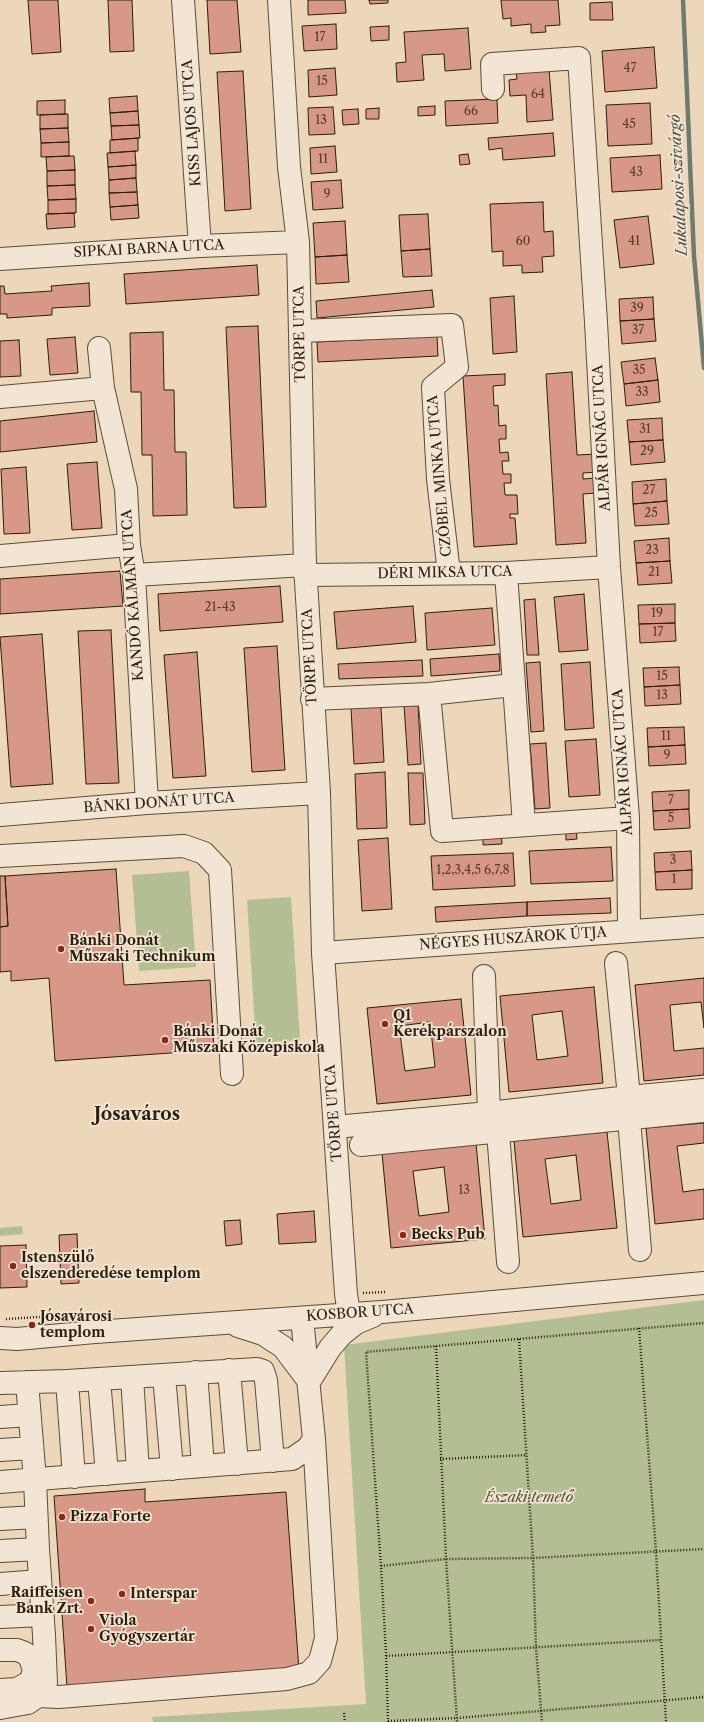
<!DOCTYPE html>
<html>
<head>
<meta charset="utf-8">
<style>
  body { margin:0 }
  canvas { display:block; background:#ecd7bb }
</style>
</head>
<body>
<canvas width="704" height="1722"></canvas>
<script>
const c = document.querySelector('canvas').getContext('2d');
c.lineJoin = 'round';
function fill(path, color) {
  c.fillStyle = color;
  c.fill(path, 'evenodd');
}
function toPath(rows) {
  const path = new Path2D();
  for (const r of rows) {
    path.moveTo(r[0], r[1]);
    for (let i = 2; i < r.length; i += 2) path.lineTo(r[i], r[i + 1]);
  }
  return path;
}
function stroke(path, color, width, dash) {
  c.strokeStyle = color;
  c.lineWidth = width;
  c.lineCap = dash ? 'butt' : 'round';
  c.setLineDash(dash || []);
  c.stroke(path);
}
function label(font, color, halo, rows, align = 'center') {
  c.font = font + ' "Libre Caslon Text",serif';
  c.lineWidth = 3.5;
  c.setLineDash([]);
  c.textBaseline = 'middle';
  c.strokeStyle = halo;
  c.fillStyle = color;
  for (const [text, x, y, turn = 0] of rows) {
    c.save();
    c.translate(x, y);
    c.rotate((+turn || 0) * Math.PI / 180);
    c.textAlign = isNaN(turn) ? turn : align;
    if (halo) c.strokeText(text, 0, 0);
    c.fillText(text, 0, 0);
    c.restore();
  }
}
const green = toPath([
  [189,871,196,967,139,971,132,875],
  [291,897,300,1040,256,1043,247,900],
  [22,1226,23,1234,0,1236,0,1228],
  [704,1300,704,1722,153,1722,152,1717,366,1704,344,1345]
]);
const stream = toPath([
  [683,0,694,256,704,368]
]);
const building = toPath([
  [28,0,58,0,61,52,32,54,28,0],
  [108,0,132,0,134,51,110,52,108,0],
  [207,0,237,0,241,52,210,54,207,0],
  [308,0,345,0,346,13,308,15,308,0],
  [369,0,388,0,388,3,370,4,369,0],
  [501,0,558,0,560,25,545,26,546,32,531,33,531,24,511,26,511,18,503,19,501,0],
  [612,2,613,20,590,20,590,3,612,2],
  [336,24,337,49,304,51,302,26,336,24],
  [389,26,389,40,371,41,370,27,389,26],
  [468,28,471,69,445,71,444,54,422,55,424,80,397,82,396,63,406,62,404,32,468,28],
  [654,47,657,88,605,92,602,51,654,47],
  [335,68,337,95,309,97,308,70,335,68],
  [549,69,553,120,527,122,526,95,510,96,509,80,517,79,516,71,549,69],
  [243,71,251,209,225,211,217,72,243,71],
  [137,96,138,111,110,113,109,98,137,96],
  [497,99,498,123,446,126,445,101,497,99],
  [65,100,65,114,37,115,37,101,65,100],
  [650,103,652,144,608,146,606,105,650,103],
  [435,106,435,115,418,116,418,107,435,106],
  [333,107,335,134,309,135,308,108,333,107],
  [379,108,379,119,366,119,366,109,379,108],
  [358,109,359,124,343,125,342,110,358,109],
  [138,111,139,125,111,126,110,113,138,111],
  [65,114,68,114,68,128,40,129,40,115,65,114],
  [139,125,140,138,112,140,111,126,139,125],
  [68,128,69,142,41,143,40,129,68,128],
  [553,133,555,156,503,160,502,148,489,150,488,138,553,133],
  [138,138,138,151,110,153,110,140,138,138],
  [69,142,69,156,41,157,41,143,69,142],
  [335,146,337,172,311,174,310,148,335,146],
  [135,151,136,165,108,167,107,153,135,151],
  [468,154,470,164,460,165,459,155,468,154],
  [660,155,662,189,612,192,610,158,660,155],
  [69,156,74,156,75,170,47,171,46,157,69,156],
  [136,165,136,178,109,180,108,167,136,165],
  [75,170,75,185,47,186,47,171,75,170],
  [136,178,137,192,109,193,109,180,136,178],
  [341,180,343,208,313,210,311,182,341,180],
  [75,185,76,199,48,200,47,186,75,185],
  [137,192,138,205,110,207,109,193,137,192],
  [76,199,76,213,48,214,48,200,76,199],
  [543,202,544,232,553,231,554,256,542,257,543,272,522,273,522,265,503,266,503,251,492,252,490,204,543,202],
  [138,205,139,218,111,220,110,207,138,205],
  [74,213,75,227,47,229,46,214,74,213],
  [428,214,430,249,401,251,399,215,428,214],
  [648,216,654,264,620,268,614,220,648,216],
  [345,221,347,255,315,257,313,223,345,221],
  [430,249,432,276,403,277,401,251,430,249],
  [347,255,349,282,316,284,315,257,347,255],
  [257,265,259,295,126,304,124,274,257,265],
  [89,283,90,306,52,308,52,315,7,318,7,314,0,314,0,286,4,286,5,294,52,291,51,286,89,283],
  [432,290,434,307,317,318,316,301,432,290],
  [514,296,517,352,493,354,490,298,514,296],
  [653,297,654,319,620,321,619,299,653,297],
  [654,319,656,341,622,344,620,321,654,319],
  [258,326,266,507,234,508,226,327,258,326],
  [163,332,164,390,174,390,175,452,186,452,187,515,153,516,152,455,142,455,141,392,131,392,130,333,163,332],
  [437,336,438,356,318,362,317,342,437,336],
  [75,337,78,373,50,375,47,339,75,337],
  [19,340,21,376,0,377,0,341,19,340],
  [655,358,658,380,624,384,621,362,655,358],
  [572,372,577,455,598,454,599,472,583,473,583,479,596,478,597,493,583,494,586,543,556,545,546,374,572,372],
  [505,374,505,385,493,386,494,406,498,405,499,426,506,425,506,439,499,439,500,453,508,452,509,461,502,461,503,474,511,474,511,483,504,483,505,495,517,495,518,514,510,514,510,518,515,518,517,544,474,547,463,376,505,374],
  [658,380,660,402,626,406,624,384,658,380],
  [94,411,97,442,0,452,0,421,94,411],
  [662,418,663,440,629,442,627,420,662,418],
  [663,440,665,462,631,465,629,442,663,440],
  [97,462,102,528,72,530,67,464,97,462],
  [26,467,30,533,4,534,1,469,26,467],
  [666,479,667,501,633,504,632,482,666,479],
  [667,501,669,524,635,526,633,504,667,501],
  [669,538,670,561,636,563,634,541,669,538],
  [670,561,672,583,638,585,636,563,670,561],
  [120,571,123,606,0,614,0,579,120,571],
  [280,586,283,622,160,631,158,594,280,586],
  [584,594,588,650,559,652,554,597,584,594],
  [535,599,539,655,527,655,524,600,535,599],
  [675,604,675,623,639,624,638,605,675,604],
  [413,606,416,642,337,649,334,612,413,606],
  [492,608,495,645,427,650,425,613,492,608],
  [675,623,676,641,640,643,639,624,675,623],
  [111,630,119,783,86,784,78,631,111,630],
  [42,634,53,784,11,787,0,637,42,634],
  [277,646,285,770,252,772,244,648,277,646],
  [197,652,206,776,173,778,164,655,197,652],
  [499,654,500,671,431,676,430,659,499,654],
  [422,660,423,676,339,679,338,664,422,660],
  [540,662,544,731,531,732,526,663,540,662],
  [590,662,594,728,565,730,561,664,590,662],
  [679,667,680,685,644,687,643,668,679,667],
  [680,685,681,704,645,706,644,687,680,685],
  [418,704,421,764,408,765,404,705,418,704],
  [381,707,384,762,354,764,351,708,381,707],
  [684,727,685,745,648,747,647,728,684,727],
  [596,739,600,795,569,797,565,741,596,739],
  [546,743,550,808,535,809,530,744,546,743],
  [685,745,686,764,649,766,648,747,685,745],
  [385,772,387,828,357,829,355,774,385,772],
  [408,773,423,773,425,824,410,825,408,773],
  [689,790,689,809,653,811,652,792,689,790],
  [689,809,690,828,654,830,653,811,689,809],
  [576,827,577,839,566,840,566,828,576,827],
  [501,832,502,844,483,845,483,833,501,832],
  [388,838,392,909,362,911,358,840,388,838],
  [611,847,613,881,531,884,529,851,611,847],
  [691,851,692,870,655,872,654,853,691,851],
  [513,853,515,886,433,890,431,856,513,853],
  [116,869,124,985,210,980,214,1050,55,1061,49,978,11,981,11,971,0,972,0,927,8,926,5,876,116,869],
  [692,870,692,889,656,890,655,872,692,870],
  [0,876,5,876,8,926,0,927,0,876],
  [610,898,611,913,527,916,527,902,610,898],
  [527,902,527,916,436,922,435,907,527,902],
  [704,978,704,1028,701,1002,670,1005,674,1051,704,1048,704,1075,644,1081,635,985,704,978],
  [594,987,603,1083,509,1092,500,996,594,987],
  [562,1011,568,1056,537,1060,532,1015,562,1011],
  [461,999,471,1095,377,1104,367,1008,461,999],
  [430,1022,435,1067,405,1071,399,1026,430,1022],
  [704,1123,704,1143,677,1146,683,1192,704,1189,704,1219,655,1224,646,1128,704,1123],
  [607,1132,617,1228,523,1237,514,1141,607,1132],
  [576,1155,581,1200,551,1204,545,1159,576,1155],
  [476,1143,485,1239,391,1248,382,1153,476,1143],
  [444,1167,449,1212,419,1216,413,1171,444,1167],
  [314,1211,316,1242,279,1244,277,1214,314,1211],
  [240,1220,242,1244,226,1246,224,1221,240,1220],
  [77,1234,79,1283,61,1284,59,1235,77,1234],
  [26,1245,27,1287,0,1288,0,1246,26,1245],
  [145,1489,145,1502,286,1492,299,1670,67,1687,54,1496,145,1489]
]);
const path = toPath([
  [363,1293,386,1292],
  [6,1319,55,1316],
  [639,1328,656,1552,666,1722],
  [519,1339,533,1558,536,1648,542,1722],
  [436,1346,446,1559,457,1722],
  [440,1459,527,1455],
  [381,1566,366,1352,704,1323],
  [386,1656,661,1640],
  [344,1713,345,1722],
  [388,1721,457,1718,704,1697],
  [388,1722,386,1653,381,1566,446,1559,533,1558,704,1549]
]);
const minor = toPath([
  [183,0,200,246],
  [279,0,289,167,298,242,305,565,319,793,323,953,346,1294,349,1314],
  [493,89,492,64,579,58,596,322,609,567,628,818,629,931],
  [0,259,200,246,298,242],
  [300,331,452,325,457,367,433,387,438,479,449,573],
  [99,348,103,388,126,489,129,545,134,575,147,803],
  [0,397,103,388],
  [0,556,129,545],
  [506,573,524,825],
  [134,575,305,565],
  [305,575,506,573,609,567],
  [429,694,442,831,628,818],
  [312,699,429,694,513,685],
  [0,815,147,803,319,793],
  [0,856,184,846,204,853,220,870,232,1074],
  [323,953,704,926],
  [616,963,629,1097],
  [484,976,489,1113],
  [629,1119,640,1250],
  [335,1127,489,1113,629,1097,704,1090],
  [498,1132,508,1262],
  [361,1145,704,1111],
  [238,1326,263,1334,283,1347,308,1380],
  [0,1338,17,1339,95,1332,382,1312,704,1283],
  [229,1370,237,1464],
  [196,1372,203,1466],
  [164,1375,172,1469],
  [132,1377,138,1471],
  [99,1379,107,1474],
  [67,1381,74,1477],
  [309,1382,330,1348,342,1334,356,1323,373,1316],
  [0,1383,67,1381,257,1369,263,1371,266,1380,273,1461],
  [0,1417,29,1415],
  [0,1450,32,1448],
  [0,1482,292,1459,308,1448,314,1439],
  [0,1519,36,1517],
  [0,1551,38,1549],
  [0,1584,40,1581],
  [0,1617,42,1615],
  [0,1650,17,1650,25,1653,30,1658,34,1670,32,1677,28,1683,17,1689,0,1690],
  [38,1696,59,1697,287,1679,309,1673,320,1661,326,1638,314,1439,302,1318],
  [0,1708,28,1703,38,1696,46,1683,44,1635,38,1549,35,1480,27,1382]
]);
const markers = [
  [61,949,4,"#8f2418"],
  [385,1024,4,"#8f2418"],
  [165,1040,4,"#8f2418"],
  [403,1235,4,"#8f2418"],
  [13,1266,4,"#8f2418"],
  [32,1325,4,"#8f2418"],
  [62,1517,4,"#8f2418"],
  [122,1594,4,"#8f2418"],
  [91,1601,4,"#8f2418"],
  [91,1629,4,"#8f2418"]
];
const numberNames = [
  ["17",320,38],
  ["47",630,69],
  ["15",322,82],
  ["64",538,95],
  ["66",471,112],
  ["13",321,121],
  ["45",629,125],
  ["11",323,160],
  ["43",636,173],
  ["9",327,195],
  ["60",523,242],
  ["41",634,242],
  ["39",637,309],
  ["37",638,331],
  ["35",639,371],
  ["33",642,393],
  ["31",645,430],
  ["29",647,452],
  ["27",649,491],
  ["25",651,514],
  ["23",652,551],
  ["21",654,573],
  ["21-43",220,608],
  ["19",657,614],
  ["17",658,633],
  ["15",662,677],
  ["13",662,696],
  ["11",666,737],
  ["9",667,756],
  ["7",671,801],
  ["5",671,819],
  ["3",673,861],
  ["1,2,3,4,5 6,7,8",473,871],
  ["1",674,880],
  ["13",464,1191]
];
const streetNames = [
  ["KISS LAJOS UTCA",192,123,-94],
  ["SIPKAI BARNA UTCA",149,249,-3],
  ["TÖRPE UTCA",300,334,-91],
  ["ALPÁR IGNÁC UTCA",602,438,-93],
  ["CZÓBEL MINKA UTCA",440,476,-95],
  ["DÉRI MIKSA UTCA",445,573,-1],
  ["KANDÓ KÁLMÁN UTCA",133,595,-94],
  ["TÖRPE UTCA",310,657,-93],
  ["ALPÁR IGNÁC UTCA",623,762,-94],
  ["BÁNKI DONÁT UTCA",159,803,-4],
  ["NÉGYES HUSZÁROK ÚTJA",513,939,-4],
  ["TÖRPE UTCA",334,1113,-94],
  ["KOSBOR UTCA",360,1313,-4]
];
const poiNames = [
  ["Bánki Donát",69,941],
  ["Műszaki Technikum",69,957],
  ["Q1",393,1016],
  ["Kerékpárszalon",393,1032],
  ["Bánki Donát",173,1032],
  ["Műszaki Középiskola",173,1048],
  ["Becks Pub",411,1235],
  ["Istenszülő",21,1258],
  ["elszenderedése templom",21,1274],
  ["Jósavárosi",40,1317],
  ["templom",40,1333],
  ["Pizza Forte",70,1517],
  ["Raiffeisen",83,1593,"right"],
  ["Bank Zrt.",83,1609,"right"],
  ["Interspar",130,1594],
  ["Viola",99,1621],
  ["Gyógyszertár",99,1637]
];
const parkNames = [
  ["Északi temető",529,1498]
];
const waterNames = [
  ["Lukalaposi-szivárgó",679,185,-93]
];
const districtNames = [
  ["Jósaváros",137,1115]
];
fill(green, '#b3bf93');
stroke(stream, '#6d7c6e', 4.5);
fill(building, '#d79887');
stroke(building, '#2b1f0d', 1);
stroke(minor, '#5b4d38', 24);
stroke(path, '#2b1f0d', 2.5, [1, 2]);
stroke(minor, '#f3e5d3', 22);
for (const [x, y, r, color] of markers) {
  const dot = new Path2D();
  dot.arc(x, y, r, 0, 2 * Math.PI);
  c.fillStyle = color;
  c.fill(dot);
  stroke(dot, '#f3e5d3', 1.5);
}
label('12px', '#563d2c', null, numberNames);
label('14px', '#2b1f0d', '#f3e5d3', streetNames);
label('bold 14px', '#2b1f0d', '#f3e5d3', poiNames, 'left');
label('italic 14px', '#544f35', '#f3e5d3', parkNames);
label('italic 15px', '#4c4e3e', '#f3e5d3', waterNames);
label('bold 18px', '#2b1f0d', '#f3e5d3', districtNames);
</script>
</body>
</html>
